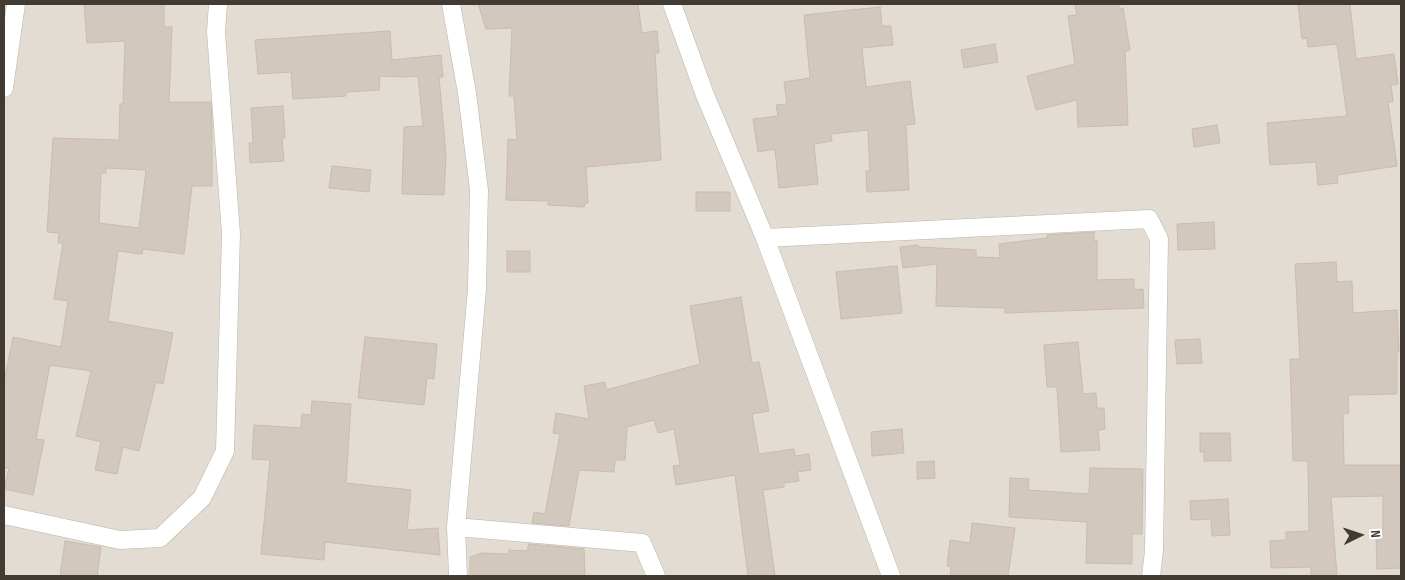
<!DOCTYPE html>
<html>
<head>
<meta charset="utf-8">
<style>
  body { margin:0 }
  #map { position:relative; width:1405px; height:580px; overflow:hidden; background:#f0ebe4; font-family:"Sofia Sans Condensed",sans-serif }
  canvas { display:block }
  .frame { position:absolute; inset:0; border:5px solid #413b34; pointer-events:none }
  .north { position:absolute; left:1335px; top:510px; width:50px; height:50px; -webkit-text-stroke:4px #fff; paint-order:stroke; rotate:86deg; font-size:14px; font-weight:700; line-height:20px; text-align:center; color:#413b34 }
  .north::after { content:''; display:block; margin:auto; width:18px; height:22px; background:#413b34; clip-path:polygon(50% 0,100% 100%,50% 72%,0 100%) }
</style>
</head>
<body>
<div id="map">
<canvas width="1405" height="580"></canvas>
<div class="frame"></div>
<div class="north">N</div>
</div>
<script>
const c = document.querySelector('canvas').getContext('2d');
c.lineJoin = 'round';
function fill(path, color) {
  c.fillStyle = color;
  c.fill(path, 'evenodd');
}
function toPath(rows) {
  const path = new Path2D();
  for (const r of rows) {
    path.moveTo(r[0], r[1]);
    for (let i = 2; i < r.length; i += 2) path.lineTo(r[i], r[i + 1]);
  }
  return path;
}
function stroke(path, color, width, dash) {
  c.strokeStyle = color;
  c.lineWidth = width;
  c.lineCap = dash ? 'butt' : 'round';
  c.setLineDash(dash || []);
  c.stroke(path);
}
const residential = toPath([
  [4,4,1401,4,1401,576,4,576]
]);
const building = toPath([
  [84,4,164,4,164,27,172,27,169,102,211,102,212,123,212,186,192,186,184,254,143,249,142,254,118,251,108,321,173,333,163,384,156,382,139,451,123,447,117,474,95,470,101,442,76,436,91,371,50,365,36,439,44,440,33,495,4,489,9,468,4,468,4,382,13,337,61,347,68,301,54,299,63,243,58,243,59,233,47,232,53,138,119,140,120,104,123,104,125,41,87,43,84,4],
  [106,168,146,170,139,228,99,223,101,173,106,173,106,168],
  [478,4,638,4,642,33,657,31,659,53,655,53,661,160,586,167,588,203,585,203,584,207,548,205,548,201,506,200,508,139,517,140,514,96,509,96,512,28,486,29,478,4],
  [1075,4,1119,4,1119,9,1123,8,1130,50,1125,51,1128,125,1078,127,1077,100,1036,110,1027,76,1075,64,1068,16,1077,15,1075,4],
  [1298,4,1350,4,1356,59,1394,54,1398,84,1391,85,1393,102,1388,102,1397,166,1337,175,1338,183,1318,185,1316,162,1270,165,1267,123,1347,116,1337,44,1308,47,1307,38,1302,39,1298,4],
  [880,7,882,26,891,26,893,45,862,48,866,87,910,81,915,124,906,125,909,190,867,192,866,171,870,171,868,130,831,134,832,141,814,144,818,184,779,188,775,149,758,152,753,119,778,116,776,105,787,104,784,82,810,78,804,15,880,7],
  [390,31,392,60,441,55,443,77,439,77,446,156,444,195,402,194,404,127,423,126,418,76,406,77,380,76,379,90,346,92,346,96,293,99,291,72,258,74,255,40,390,31],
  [995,44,998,62,964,68,961,50,995,44],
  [283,106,285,138,282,138,284,161,250,163,249,143,253,143,251,108,283,106],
  [1217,125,1220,143,1194,147,1192,129,1217,125],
  [332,166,371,170,369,192,329,188,332,166],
  [696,192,730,192,730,211,696,211,696,192],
  [1214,222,1215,249,1178,250,1177,224,1214,222],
  [1094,232,1094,241,1097,240,1097,280,1134,279,1134,290,1143,289,1144,308,1005,313,1005,308,936,306,937,264,903,268,900,247,918,245,918,247,976,250,976,257,1000,258,999,244,1047,238,1047,235,1094,232],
  [507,251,530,251,530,272,507,272,507,251],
  [1336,262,1337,282,1352,281,1353,313,1397,310,1399,352,1397,352,1397,394,1348,395,1349,413,1343,414,1344,465,1401,465,1401,568,1377,569,1376,535,1383,535,1383,496,1331,497,1337,576,1311,576,1311,567,1271,568,1270,541,1286,540,1286,532,1309,531,1308,461,1293,461,1290,359,1300,359,1295,264,1336,262],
  [897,266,902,313,841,319,836,272,897,266],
  [741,297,752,363,759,362,769,411,752,414,759,454,794,449,795,456,809,454,811,470,797,472,799,481,784,483,784,487,763,490,775,576,748,576,735,475,676,485,673,466,680,465,674,429,658,433,654,420,627,427,625,460,615,460,614,472,579,470,569,526,532,523,534,512,545,514,560,434,553,433,556,413,589,419,584,386,605,382,606,390,700,364,690,306,741,297],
  [365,337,437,344,434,379,427,378,424,405,358,398,365,337],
  [1200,339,1202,363,1177,364,1175,340,1200,339],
  [1078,342,1083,394,1096,393,1097,408,1104,408,1105,429,1098,430,1100,450,1061,452,1057,387,1047,387,1044,345,1078,342],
  [312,401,351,404,346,483,411,490,407,530,438,528,440,555,325,542,324,560,261,554,270,460,252,459,254,425,301,428,302,414,311,415,312,401],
  [902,429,904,453,872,456,871,432,902,429],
  [1200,433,1230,433,1231,461,1204,461,1204,452,1200,452,1200,433],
  [934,461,935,478,917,479,917,462,934,461],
  [1090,468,1143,469,1142,534,1132,534,1132,564,1086,563,1087,522,1009,517,1010,478,1029,479,1028,490,1089,494,1090,468],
  [1228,499,1230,535,1212,536,1211,519,1191,520,1190,501,1228,499],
  [972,523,1015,528,1008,576,950,576,951,567,947,566,950,540,970,543,972,523],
  [65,541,101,547,97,576,60,576,65,541],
  [529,544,584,549,585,576,470,576,470,557,482,553,509,554,509,550,527,551,529,544]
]);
const street = toPath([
  [451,4,467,93,479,190,477,289,456,527,458,576],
  [672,4,705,95,765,238,891,576],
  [4,88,16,4],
  [765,238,1149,219,1159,239,1154,551,1151,576],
  [4,515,120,540,160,538,202,498,225,451,231,234,216,32,218,4],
  [456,527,642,543,656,576]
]);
fill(residential, '#e3dcd2');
fill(building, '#d3c8bd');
stroke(building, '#cabcae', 1);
stroke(street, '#bdb4aa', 19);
stroke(street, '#fff', 18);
</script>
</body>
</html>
